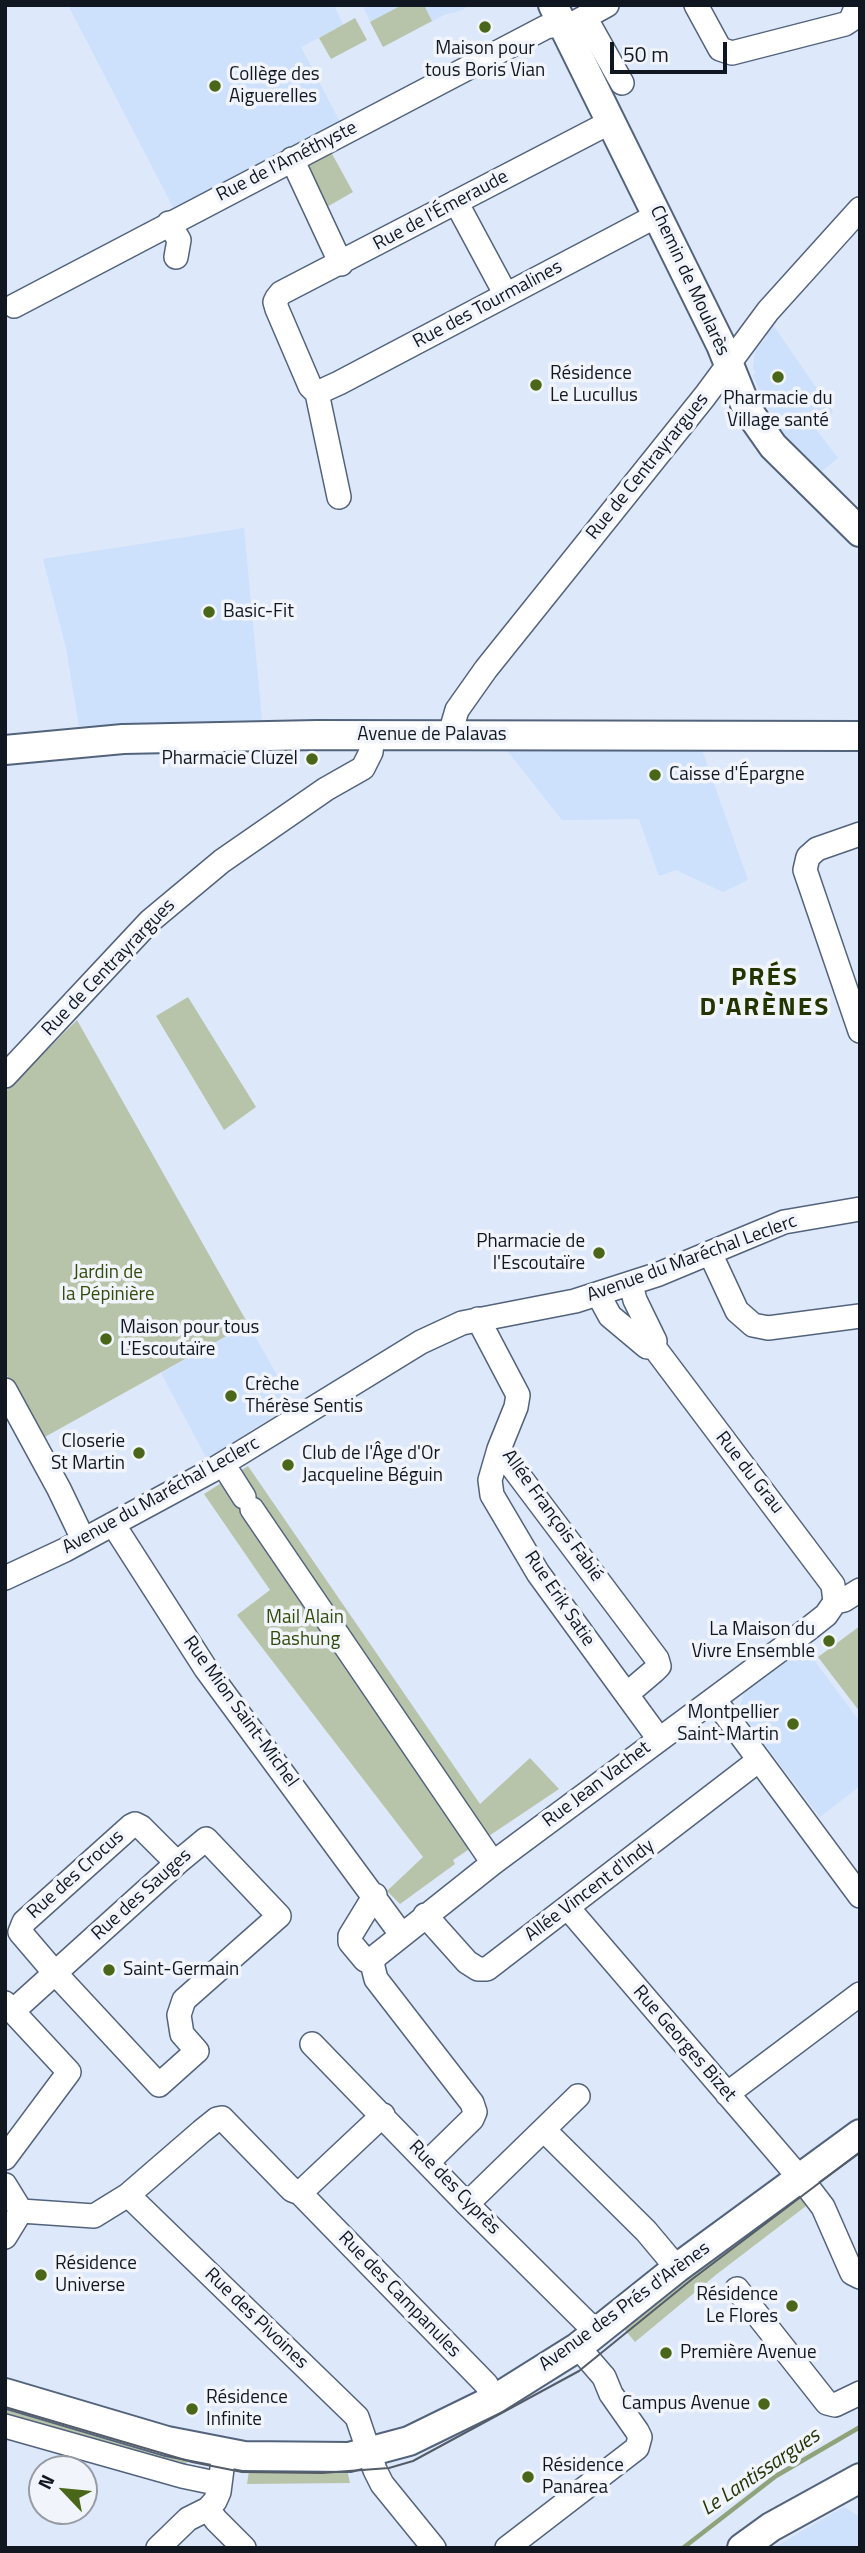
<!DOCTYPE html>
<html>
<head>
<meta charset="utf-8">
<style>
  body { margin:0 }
  #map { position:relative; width:865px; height:2553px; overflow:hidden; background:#dde8fa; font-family:"Titillium Web",sans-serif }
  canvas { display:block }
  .frame { position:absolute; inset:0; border:7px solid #111721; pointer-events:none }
  .north { position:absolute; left:28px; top:2455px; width:70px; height:70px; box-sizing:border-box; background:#f1f5fb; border:2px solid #979ca4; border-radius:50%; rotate:296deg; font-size:19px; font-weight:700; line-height:28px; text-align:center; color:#111721 }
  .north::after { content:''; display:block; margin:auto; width:24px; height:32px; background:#496619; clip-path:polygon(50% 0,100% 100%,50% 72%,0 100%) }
  .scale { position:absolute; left:610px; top:42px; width:117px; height:32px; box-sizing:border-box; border:4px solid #111721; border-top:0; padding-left:9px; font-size:21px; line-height:24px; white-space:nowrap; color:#111721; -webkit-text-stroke:5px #f1f5fb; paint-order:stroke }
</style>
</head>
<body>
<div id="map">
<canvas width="865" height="2553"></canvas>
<div class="frame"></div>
<div class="north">N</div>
<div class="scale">50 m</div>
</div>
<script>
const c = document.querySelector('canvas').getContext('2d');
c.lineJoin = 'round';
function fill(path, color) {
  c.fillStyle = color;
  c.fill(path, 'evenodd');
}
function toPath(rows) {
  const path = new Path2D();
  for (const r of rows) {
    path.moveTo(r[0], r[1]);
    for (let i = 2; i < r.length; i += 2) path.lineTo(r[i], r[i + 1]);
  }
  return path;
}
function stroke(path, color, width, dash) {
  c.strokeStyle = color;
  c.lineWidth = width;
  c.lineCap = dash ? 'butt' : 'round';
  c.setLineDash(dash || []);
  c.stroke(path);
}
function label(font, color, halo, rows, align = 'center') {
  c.font = font + ' "Titillium Web",sans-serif';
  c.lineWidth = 7;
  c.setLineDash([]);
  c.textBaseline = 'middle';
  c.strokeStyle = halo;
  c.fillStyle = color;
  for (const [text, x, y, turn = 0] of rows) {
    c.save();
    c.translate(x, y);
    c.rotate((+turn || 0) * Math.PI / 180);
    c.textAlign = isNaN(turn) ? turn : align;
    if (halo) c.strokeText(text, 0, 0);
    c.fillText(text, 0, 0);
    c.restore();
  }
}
const built = toPath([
  [68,5,334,5,343,25,301,47,341,124,175,211],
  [362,5,471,5,462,10,444,15,383,47],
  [773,325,833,412,815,428,838,458,822,471,785,435,764,402,753,375,756,373,753,368,755,351,767,337,765,335],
  [244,528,262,720,79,726,66,648,43,559],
  [701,747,748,880,723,892,676,870,659,876,639,819,562,820,509,753,509,749],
  [248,1324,293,1403,207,1459,161,1373],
  [805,1648,860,1722,860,1786,820,1817,743,1716,740,1707,744,1693],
  [844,2507,860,2517,860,2548,773,2548]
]);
const green = toPath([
  [402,5,424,5,432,21,383,47,370,22],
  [355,18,367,40,331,59,319,38],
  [331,152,353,192,325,208,303,167],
  [188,997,256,1107,224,1130,156,1016],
  [77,1020,248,1324,43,1438,5,1372,5,1092],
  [248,1466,480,1804,530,1758,559,1789,453,1860,455,1864,400,1904,387,1891,423,1857,237,1615,270,1590,204,1494],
  [860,1626,860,1712,818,1657],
  [799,2189,810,2203,717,2274,635,2342,620,2324],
  [5,2401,188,2457,184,2472,5,2422],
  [250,2464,346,2465,350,2483,247,2484]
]);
const stream = toPath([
  [683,2548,776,2476,860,2427]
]);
const minor = toPath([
  [696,5,720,49,732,53,845,24,851,20,857,5],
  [585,17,622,83],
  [292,159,341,264],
  [456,202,506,295],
  [169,223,179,240,176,257],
  [14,306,546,27,576,22,607,5],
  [317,393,339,383,658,215],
  [339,497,317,393,310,386,277,309,275,302,277,298,281,293,599,128,609,121],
  [450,734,457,710,486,669,705,396,768,311,860,209],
  [860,834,817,849,808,857,805,870,860,1031],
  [5,1076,150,921,222,861,326,789,363,768,371,752,373,735],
  [710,1253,737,1311,753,1325,768,1328,860,1316],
  [631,1285,635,1300,655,1341,654,1347,833,1585,835,1602],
  [598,1294,610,1316,647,1347,654,1347],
  [478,1319,518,1395,516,1407,499,1449,657,1659,659,1666,654,1671,627,1694],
  [5,1390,59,1489,83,1539],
  [499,1449,490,1480,492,1495,538,1573,659,1739],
  [223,1464,244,1497],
  [252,1509,493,1863],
  [113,1524,206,1669,401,1934],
  [5,1578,65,1550,211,1471,421,1342,462,1323,575,1301,659,1274,784,1222,860,1209],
  [714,1699,860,1896],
  [568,1908,810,2190,823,2207,852,2273,860,2277],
  [425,1915,467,1962,478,1969,487,1969,759,1760],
  [372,1963,365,1960,350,1942,350,1936,375,1895],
  [5,2003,69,2072,5,2158],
  [13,2011,55,1973,177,1863,206,1839,279,1916,184,2000,179,2015,182,2034,197,2051,159,2085,55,1973,20,1932,24,1922,131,1826,135,1824,141,1827,177,1863],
  [312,2044,467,2204,596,2332],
  [727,2094,860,1994],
  [544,2130,646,2231,677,2268],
  [428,2162,472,2119,475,2112,472,2103,376,1979,372,1963,376,1956,493,1863,807,1630,826,1615,835,1602,844,1600,860,1590],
  [5,2185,21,2211],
  [300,2193,383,2115],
  [128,2195,357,2417,375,2470,382,2484,434,2548],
  [467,2204,578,2096],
  [21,2211,94,2216,128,2195,202,2131,217,2119,222,2118,292,2190,300,2193,486,2384,495,2399],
  [5,2237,21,2211],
  [737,2289,827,2403,835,2405,860,2393],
  [5,2426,182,2476,220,2484],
  [208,2509,216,2520,244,2548],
  [158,2548,188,2519,208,2509,215,2501,219,2492,224,2453],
  [507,2548,637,2448,640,2437,637,2431,611,2394,604,2377,578,2347]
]);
const major = toPath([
  [553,5,721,345,747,409,773,446,860,532],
  [5,750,123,739,317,735,860,736],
  [5,2393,167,2441,244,2456,349,2457,409,2441,495,2399,578,2347,677,2268,860,2134],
  [742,2548,771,2527,860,2478]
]);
const tram = toPath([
  [5,2407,192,2462,242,2472,322,2473,389,2468,413,2461,579,2371,691,2280,860,2152]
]);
const markers = [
  [485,27,7,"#496619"],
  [215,86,7,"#496619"],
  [778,377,7,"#496619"],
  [536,385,7,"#496619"],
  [209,612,7,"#496619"],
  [312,759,7,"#496619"],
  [655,775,7,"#496619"],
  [599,1253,7,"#496619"],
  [106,1339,7,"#496619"],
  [231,1396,7,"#496619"],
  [139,1453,7,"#496619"],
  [288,1465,7,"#496619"],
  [829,1641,7,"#496619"],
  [793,1724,7,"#496619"],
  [109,1970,7,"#496619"],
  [41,2275,7,"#496619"],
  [792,2306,7,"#496619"],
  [666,2353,7,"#496619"],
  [764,2404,7,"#496619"],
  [192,2409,7,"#496619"],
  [528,2477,7,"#496619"]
];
const poiNames = [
  ["Maison pour",485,49,"center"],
  ["tous Boris Vian",485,71,"center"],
  ["Collège des",229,75],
  ["Aiguerelles",229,97],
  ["Résidence",550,374],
  ["Le Lucullus",550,396],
  ["Pharmacie du",778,399,"center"],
  ["Village santé",778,421,"center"],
  ["Basic-Fit",223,612],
  ["Pharmacie Cluzel",298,759,"right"],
  ["Caisse d'Épargne",669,775],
  ["Pharmacie de",585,1242,"right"],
  ["l'Escoutaïre",585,1264,"right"],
  ["Maison pour tous",120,1328],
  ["L'Escoutaïre",120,1350],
  ["Crèche",245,1385],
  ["Thérèse Sentis",245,1407],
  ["Closerie",125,1442,"right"],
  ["St Martin",125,1464,"right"],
  ["Club de l'Âge d'Or",302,1454],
  ["Jacqueline Béguin",302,1476],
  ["La Maison du",815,1630,"right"],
  ["Vivre Ensemble",815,1652,"right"],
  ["Montpellier",779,1713,"right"],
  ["Saint-Martin",779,1735,"right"],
  ["Saint-Germain",123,1970],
  ["Résidence",55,2264],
  ["Universe",55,2286],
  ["Résidence",778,2295,"right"],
  ["Le Flores",778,2317,"right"],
  ["Première Avenue",680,2353],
  ["Résidence",206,2398],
  ["Infinite",206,2420],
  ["Campus Avenue",750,2404,"right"],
  ["Résidence",542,2466],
  ["Panarea",542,2488]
];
const streetNames = [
  ["Rue de l'Améthyste",287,162,-27],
  ["Rue de l'Émeraude",441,211,-28],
  ["Chemin de Moularès",689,281,65],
  ["Rue des Tourmalines",488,305,-28],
  ["Rue de Centrayrargues",648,467,-51],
  ["Avenue de Palavas",432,735],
  ["Rue de Centrayrargues",109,968,-46],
  ["Avenue du Maréchal Leclerc",692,1259,-20],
  ["Rue du Grau",749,1473,52],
  ["Avenue du Maréchal Leclerc",161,1496,-29],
  ["Allée François Fabié",552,1516,54],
  ["Rue Erik Satie",559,1599,56],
  ["Rue Mion Saint-Michel",240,1712,54],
  ["Rue Jean Vachet",597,1785,-37],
  ["Rue des Crocus",76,1875,-42],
  ["Allée Vincent d'Indy",590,1891,-37],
  ["Rue des Sauges",142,1895,-42],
  ["Rue Georges Bizet",684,2044,49],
  ["Rue des Cyprès",454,2188,46],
  ["Rue des Campanules",399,2295,46],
  ["Avenue des Prés d'Arènes",625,2307,-36],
  ["Rue des Pivoines",256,2319,44]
];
const parkNames = [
  ["Jardin de",108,1273],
  ["la Pépinière",108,1295],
  ["Mail Alain",305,1618],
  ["Bashung",305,1640]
];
const waterNames = [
  ["Le Lantissargues",761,2473,-34]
];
const districtNames = [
  ["PRÉS",765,979],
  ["D'ARÈNES",765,1009]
];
fill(built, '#cde0fc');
fill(green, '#b8c4a9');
stroke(stream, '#90a27a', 4.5);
stroke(minor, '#53637c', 26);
stroke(major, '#53637c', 32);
stroke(minor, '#fff', 23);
stroke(major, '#fff', 28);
stroke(tram, '#545c68', 2);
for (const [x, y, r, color] of markers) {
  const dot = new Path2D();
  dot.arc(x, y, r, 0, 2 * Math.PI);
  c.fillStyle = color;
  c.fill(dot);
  stroke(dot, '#f1f5fb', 2.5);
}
label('19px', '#111721', '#f1f5fb', poiNames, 'left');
label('19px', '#111721', '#f1f5fb', streetNames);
label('19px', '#334a0a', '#f1f5fb', parkNames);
label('italic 21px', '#243506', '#f1f5fb', waterNames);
c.letterSpacing = '2px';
label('bold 26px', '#223500', '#f1f5fb', districtNames);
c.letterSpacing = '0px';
</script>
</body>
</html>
